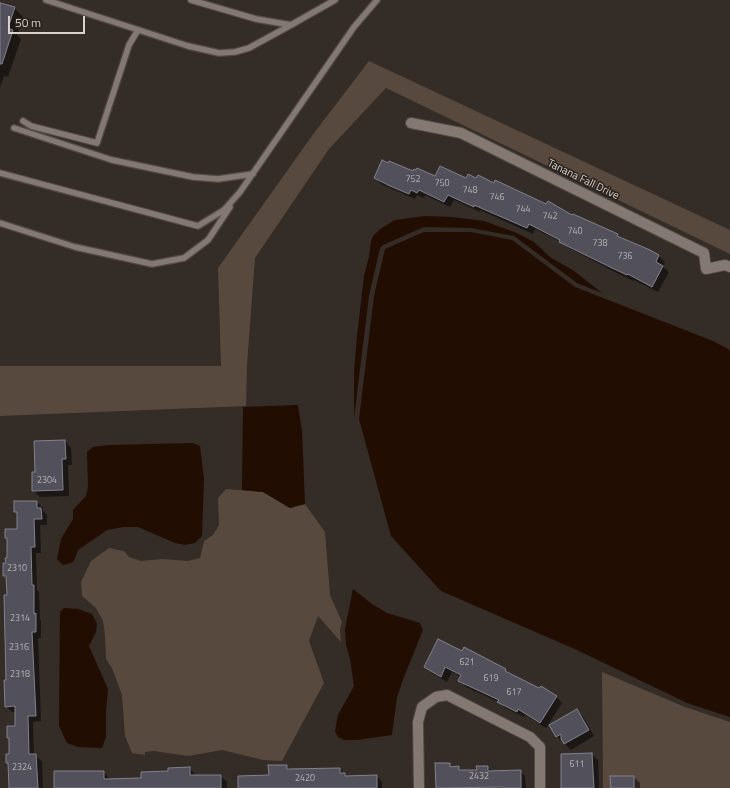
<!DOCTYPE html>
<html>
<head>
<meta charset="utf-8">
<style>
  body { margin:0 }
  #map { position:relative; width:730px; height:788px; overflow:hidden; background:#342c26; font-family:"Titillium Web",sans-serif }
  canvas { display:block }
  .scale { position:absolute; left:8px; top:16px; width:77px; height:18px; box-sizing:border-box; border:2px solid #d8d2cf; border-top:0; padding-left:5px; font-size:12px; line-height:14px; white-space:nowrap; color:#d8d2cf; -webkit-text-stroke:3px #2a221c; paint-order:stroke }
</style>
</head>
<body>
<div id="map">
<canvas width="730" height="788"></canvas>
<div class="scale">50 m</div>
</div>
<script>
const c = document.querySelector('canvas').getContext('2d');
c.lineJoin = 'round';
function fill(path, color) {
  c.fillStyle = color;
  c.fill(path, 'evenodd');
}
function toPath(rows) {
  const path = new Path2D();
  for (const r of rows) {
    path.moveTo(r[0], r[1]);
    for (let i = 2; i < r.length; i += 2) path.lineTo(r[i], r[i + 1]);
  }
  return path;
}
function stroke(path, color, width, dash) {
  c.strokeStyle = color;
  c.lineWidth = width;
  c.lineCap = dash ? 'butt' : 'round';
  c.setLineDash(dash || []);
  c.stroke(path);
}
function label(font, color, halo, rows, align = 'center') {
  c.font = font + ' "Titillium Web",sans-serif';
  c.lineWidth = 3;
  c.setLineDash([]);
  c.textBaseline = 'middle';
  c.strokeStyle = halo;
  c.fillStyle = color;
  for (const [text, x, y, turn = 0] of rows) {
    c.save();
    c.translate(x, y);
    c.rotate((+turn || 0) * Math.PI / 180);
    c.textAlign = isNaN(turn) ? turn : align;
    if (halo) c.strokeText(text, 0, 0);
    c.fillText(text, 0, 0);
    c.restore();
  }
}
const green = toPath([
  [369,61,730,230,730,254,386,88,329,149,255,258,247,365,246,406,0,416,0,366,221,366,218,268,314,133],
  [226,489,263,492,290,508,305,504,325,532,330,595,342,622,340,629,341,642,318,616,309,641,324,683,282,761,263,760,222,750,188,756,154,751,145,752,145,755,132,753,125,736,122,695,112,668,106,659,105,635,103,621,96,608,82,596,81,582,91,561,109,548,124,551,129,557,141,561,162,559,188,561,200,558,204,541,213,535,219,525,218,498],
  [602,672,685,707,730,722,730,788,603,788]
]);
const water = toPath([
  [425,216,452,217,484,221,517,233,534,242,550,257,574,271,602,293,577,283,514,236,471,228,424,227,383,245,380,248,369,296,354,418,354,370,357,336,364,276,369,257,371,242,373,236,380,229,395,220],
  [424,232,471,232,512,240,575,287,713,341,730,350,730,717,687,703,577,650,441,591,391,536,359,419,374,296,385,249],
  [298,405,302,431,305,504,290,508,263,492,242,490,243,407],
  [193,443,200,446,204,479,202,536,195,543,185,545,175,543,138,527,123,527,107,530,78,550,74,561,71,563,63,565,57,559,61,539,73,519,73,510,86,496,88,487,87,452,93,447,109,445],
  [353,589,372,604,387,613,420,623,423,630,404,677,397,697,392,735,357,740,344,740,338,737,335,731,338,715,354,686,350,659,346,645,345,629],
  [64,608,78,609,92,614,97,624,96,632,89,646,108,689,106,712,106,737,102,748,78,747,67,743,59,726,60,612]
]);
const shadow = toPath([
  [0,6,14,8,23,17,17,35,21,39,8,77,4,76,0,88],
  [413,173,436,177,467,179,573,217,617,235,621,239,659,256,665,262,662,266,669,272,658,292,634,280,633,281,617,273,567,247,562,242,535,229,533,234,480,210,480,212,454,200,450,207,425,195,424,198,417,195,415,199,381,184,375,178],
  [65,441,71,448,72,465,68,465,69,496,40,497,33,490],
  [37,502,43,508,43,511,47,515,47,525,40,525,41,553,36,553,37,590,39,592,40,619,41,620,41,638,38,638,41,721,33,722,34,755,42,761,43,788,9,788,9,765,7,763,10,755,10,740,8,738,16,727,16,712,12,712,6,706,8,579,4,576,8,558,8,540,6,538,18,530,18,514,15,511],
  [463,652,505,670,511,676,556,696,562,703,546,728,525,715,524,717,505,708,499,702,466,687,460,680,461,677,452,672,447,682,432,673,425,667],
  [577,710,583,717,594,736,571,750,556,736],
  [591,754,598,760,599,788,562,788],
  [436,764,449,764,453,768,459,767,462,771,478,771,487,767,493,772,520,771,525,776,526,788,437,788],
  [287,766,291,770,340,769,348,777,377,776,382,782,382,788,239,788,270,776],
  [189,768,195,774,195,776,221,776,227,782,227,788,55,788,104,772,109,778,109,780,142,779],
  [634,777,640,783,640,788,612,788]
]);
const building = toPath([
  [0,3,15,7,8,28,13,30,2,64,0,64,0,3],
  [382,160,388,163,389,161,413,171,414,169,416,170,417,168,435,176,440,166,466,178,468,174,476,178,478,175,494,183,495,180,546,204,548,201,572,215,573,214,618,234,617,236,650,250,659,255,656,262,663,266,652,287,628,274,627,275,610,267,559,242,560,240,529,224,527,228,474,205,474,207,448,195,444,202,419,190,417,193,411,190,409,194,390,186,374,178,382,160],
  [65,440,66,459,62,459,63,490,32,491,32,472,35,472,34,441,65,440],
  [14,501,37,501,37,508,41,508,42,519,34,519,35,547,31,547,32,585,34,585,34,614,36,613,36,632,32,632,36,716,28,716,29,754,36,754,38,788,9,788,8,763,6,763,6,754,9,754,9,738,7,738,7,726,15,726,15,706,5,707,4,680,6,680,4,595,7,595,6,576,3,576,3,563,6,563,5,558,7,558,7,538,5,538,5,529,17,529,17,512,14,512,14,501],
  [438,639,462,651,464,647,506,669,505,671,539,688,541,686,557,696,540,723,518,709,517,712,497,702,499,700,458,681,461,675,445,667,441,677,424,667,438,639],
  [577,709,589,730,564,744,561,739,561,734,556,737,549,725,577,709],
  [592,753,594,788,561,788,561,754,592,753],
  [435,763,450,763,450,767,459,766,459,770,477,770,476,766,488,766,488,771,521,770,521,788,503,788,503,787,436,788,435,763],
  [268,765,287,765,287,769,340,768,340,773,345,773,345,776,377,775,377,788,238,788,238,776,269,775,268,765],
  [190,767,190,775,221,775,221,788,54,788,54,771,104,771,104,779,141,778,141,772,168,771,168,768,190,767],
  [610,776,634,776,634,788,611,788,610,776]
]);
const service = toPath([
  [46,0,188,46,219,53,235,52,249,48,291,25],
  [191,0,256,19,291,25,335,0],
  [23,121,31,126,97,143,129,45,138,30],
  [14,128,112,160,193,177,218,179,253,174],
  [0,173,198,226,224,210,240,192,354,27,377,0],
  [0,223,75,247,152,264,184,258,208,240,230,207]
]);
const minor = toPath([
  [411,123,461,133,704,253,706,269,725,265,730,267],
  [419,788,418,722,422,707,436,697,447,695,530,737,540,747,540,788]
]);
const numberNames = [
  ["752",413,180],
  ["750",442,184],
  ["748",470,191],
  ["746",497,198],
  ["744",523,210],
  ["742",550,217],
  ["740",575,232],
  ["738",600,244],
  ["736",625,257],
  ["2304",47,481],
  ["2310",17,569],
  ["2314",20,619],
  ["2316",19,648],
  ["621",467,663],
  ["2318",20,675],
  ["619",491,679],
  ["617",514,693],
  ["611",577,765],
  ["2324",22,768],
  ["2432",479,777],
  ["2420",305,779]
];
const streetNames = [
  ["Tanana Fall Drive",583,180,26]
];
fill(green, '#58493e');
fill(water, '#210d01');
fill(shadow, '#0007');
fill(building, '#52515b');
stroke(building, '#82818c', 1);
stroke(service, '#514945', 8);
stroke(minor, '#514945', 12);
stroke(service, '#837972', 5.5);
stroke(minor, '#837972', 10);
label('9px', '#b6b2b2', null, numberNames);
label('11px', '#d8d2cf', '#2a221c', streetNames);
</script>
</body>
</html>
